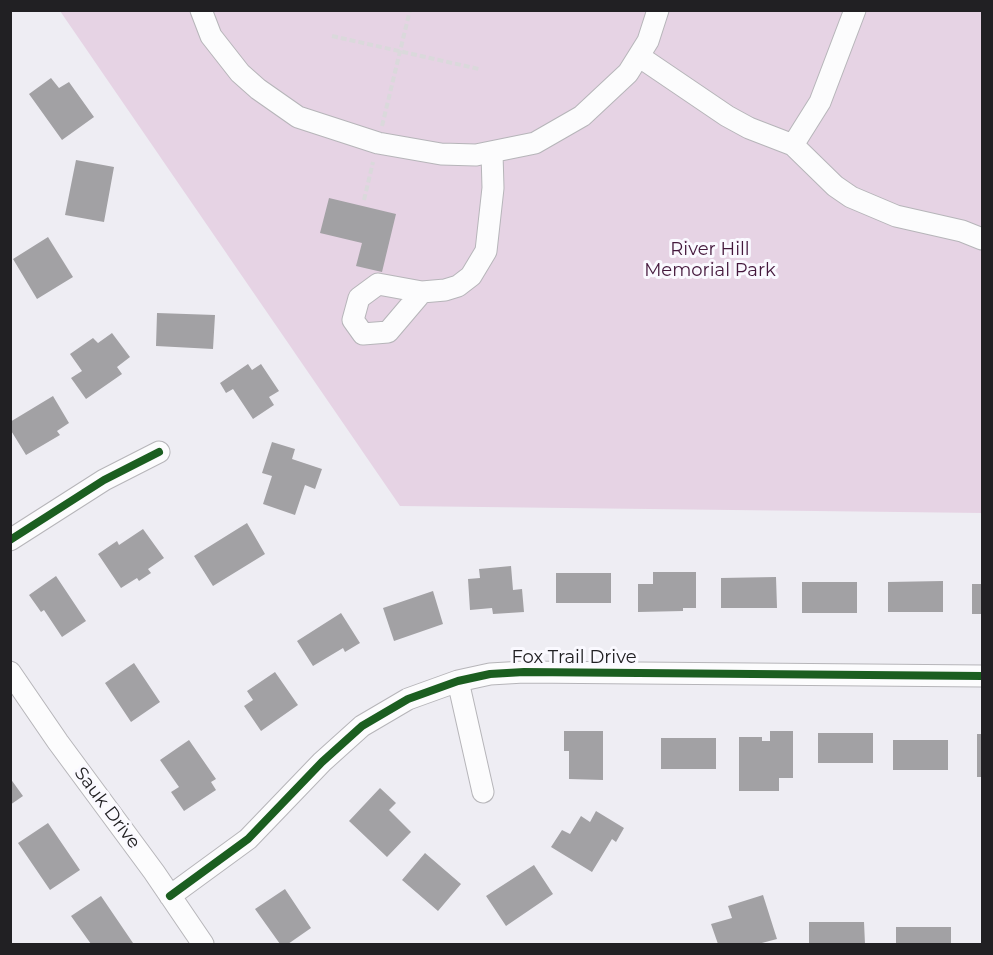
<!DOCTYPE html>
<html>
<head>
<meta charset="utf-8">
<style>
  body { margin:0 }
  #map { position:relative; width:993px; height:955px; overflow:hidden; background:#eeedf3; font-family:Montserrat,sans-serif }
  canvas { display:block }
  .frame { position:absolute; inset:0; border:12px solid #212023; pointer-events:none }
</style>
</head>
<body>
<div id="map">
<canvas width="993" height="955"></canvas>
<div class="frame"></div>
</div>
<script>
const c = document.querySelector('canvas').getContext('2d');
c.lineJoin = 'round';
function fill(path, color) {
  c.fillStyle = color;
  c.fill(path, 'evenodd');
}
function toPath(rows) {
  const path = new Path2D();
  for (const r of rows) {
    path.moveTo(r[0], r[1]);
    for (let i = 2; i < r.length; i += 2) path.lineTo(r[i], r[i + 1]);
  }
  return path;
}
function stroke(path, color, width, dash) {
  c.strokeStyle = color;
  c.lineWidth = width;
  c.lineCap = dash ? 'butt' : 'round';
  c.setLineDash(dash || []);
  c.stroke(path);
}
function label(font, color, halo, rows, align = 'center') {
  c.font = font + ' Montserrat,sans-serif';
  c.lineWidth = 6;
  c.setLineDash([]);
  c.textBaseline = 'middle';
  c.strokeStyle = halo;
  c.fillStyle = color;
  for (const [text, x, y, turn = 0] of rows) {
    c.save();
    c.translate(x, y);
    c.rotate((+turn || 0) * Math.PI / 180);
    c.textAlign = isNaN(turn) ? turn : align;
    if (halo) c.strokeText(text, 0, 0);
    c.fillText(text, 0, 0);
    c.restore();
  }
}
const green = toPath([
  [60,11,982,11,982,513,400,506]
]);
const building = toPath([
  [51,78,59,88,69,82,94,117,62,140,29,94],
  [76,160,114,167,104,222,65,215],
  [329,198,396,214,382,272,356,266,362,243,320,233],
  [48,237,73,277,37,299,13,259],
  [157,313,215,315,213,349,156,346],
  [112,333,130,357,117,367,122,374,86,399,71,378,82,371,70,354,93,338,98,343],
  [248,364,252,370,261,364,279,391,269,397,274,405,253,419,233,389,226,393,220,383],
  [53,396,69,423,57,431,60,435,26,455,10,429,10,422],
  [272,442,295,449,292,459,322,469,315,489,305,485,295,515,263,504,272,476,262,473],
  [247,523,265,554,213,586,194,556],
  [143,529,164,558,148,569,151,573,139,581,137,578,121,588,98,554,117,541,119,545],
  [511,566,513,590,522,589,524,612,493,614,492,608,470,610,468,579,480,578,479,569],
  [653,572,696,572,696,608,683,608,683,611,638,612,638,584,653,584],
  [556,573,611,573,611,603,556,603],
  [56,576,86,621,62,637,44,610,41,612,29,595],
  [776,577,777,608,721,608,721,578],
  [943,581,943,612,888,612,888,582],
  [802,582,857,582,857,613,802,613],
  [972,584,982,584,982,614,972,614],
  [433,591,443,624,394,641,383,608],
  [341,613,360,643,345,652,343,648,313,666,297,641],
  [134,663,160,702,131,722,105,683],
  [275,672,298,705,261,731,244,706,253,700,247,691],
  [564,731,603,731,603,780,569,779,569,751,564,751],
  [770,731,793,731,793,778,779,778,779,791,739,791,739,737,762,737,762,741,770,741],
  [818,733,873,733,873,763,818,763],
  [977,734,982,734,982,777,977,777],
  [661,738,716,738,716,769,661,769],
  [189,740,216,779,211,782,216,790,184,811,171,792,179,787,160,760],
  [893,740,948,740,948,770,893,770],
  [10,778,23,796,10,805],
  [380,788,396,803,389,810,411,832,387,857,349,821],
  [596,811,624,828,616,842,612,839,592,872,551,847,562,830,570,834,581,816,590,822],
  [48,823,80,870,50,890,18,843],
  [425,853,461,884,438,911,402,880],
  [534,865,553,894,506,926,486,896],
  [285,889,311,928,288,944,280,944,255,909],
  [763,895,777,939,758,944,718,944,711,924,732,918,728,906],
  [101,896,133,943,131,944,91,944,71,916],
  [809,922,864,922,865,944,809,944],
  [896,927,951,927,951,944,896,944]
]);
const path = toPath([
  [332,36,479,69],
  [382,126,410,10],
  [364,200,373,162]
]);
const minor = toPath([
  [201,10,211,36,240,73,258,89,298,117,378,143,441,154,476,155,535,143,582,116,628,73,648,41,658,10],
  [640,57,727,116,749,128,793,145,835,186,851,197,896,216,962,231,982,239],
  [793,145,820,102,855,10],
  [422,292,388,332,363,334,353,320,359,298,378,284,422,292,445,290,458,286,471,276,486,251,493,188,492,153],
  [10,540,104,480,159,452],
  [10,672,58,742,154,872,203,944],
  [458,681,483,792],
  [170,896,248,839,322,762,362,726,408,699,458,681,490,674,524,672,982,676]
]);
const cycleway = toPath([
  [10,540,104,480,159,452],
  [170,896,248,839,322,762,362,726,408,699,458,681,490,674,524,672,982,676]
]);
const parkNames = [
  ["River Hill",710,250],
  ["Memorial Park",710,271]
];
const streetNames = [
  ["Fox Trail Drive",574,658],
  ["Sauk Drive",107,808,53]
];
fill(green, '#e6d3e4');
fill(building, '#a2a1a4');
stroke(minor, '#b6b5b9', 23);
stroke(path, '#dad9db', 4, [6, 3]);
stroke(minor, '#fcfcfd', 21);
stroke(cycleway, '#1b5e20', 8);
label('18px', '#44183c', '#faf9ff', parkNames);
label('18px', '#212023', '#faf9ff', streetNames);
</script>
</body>
</html>
